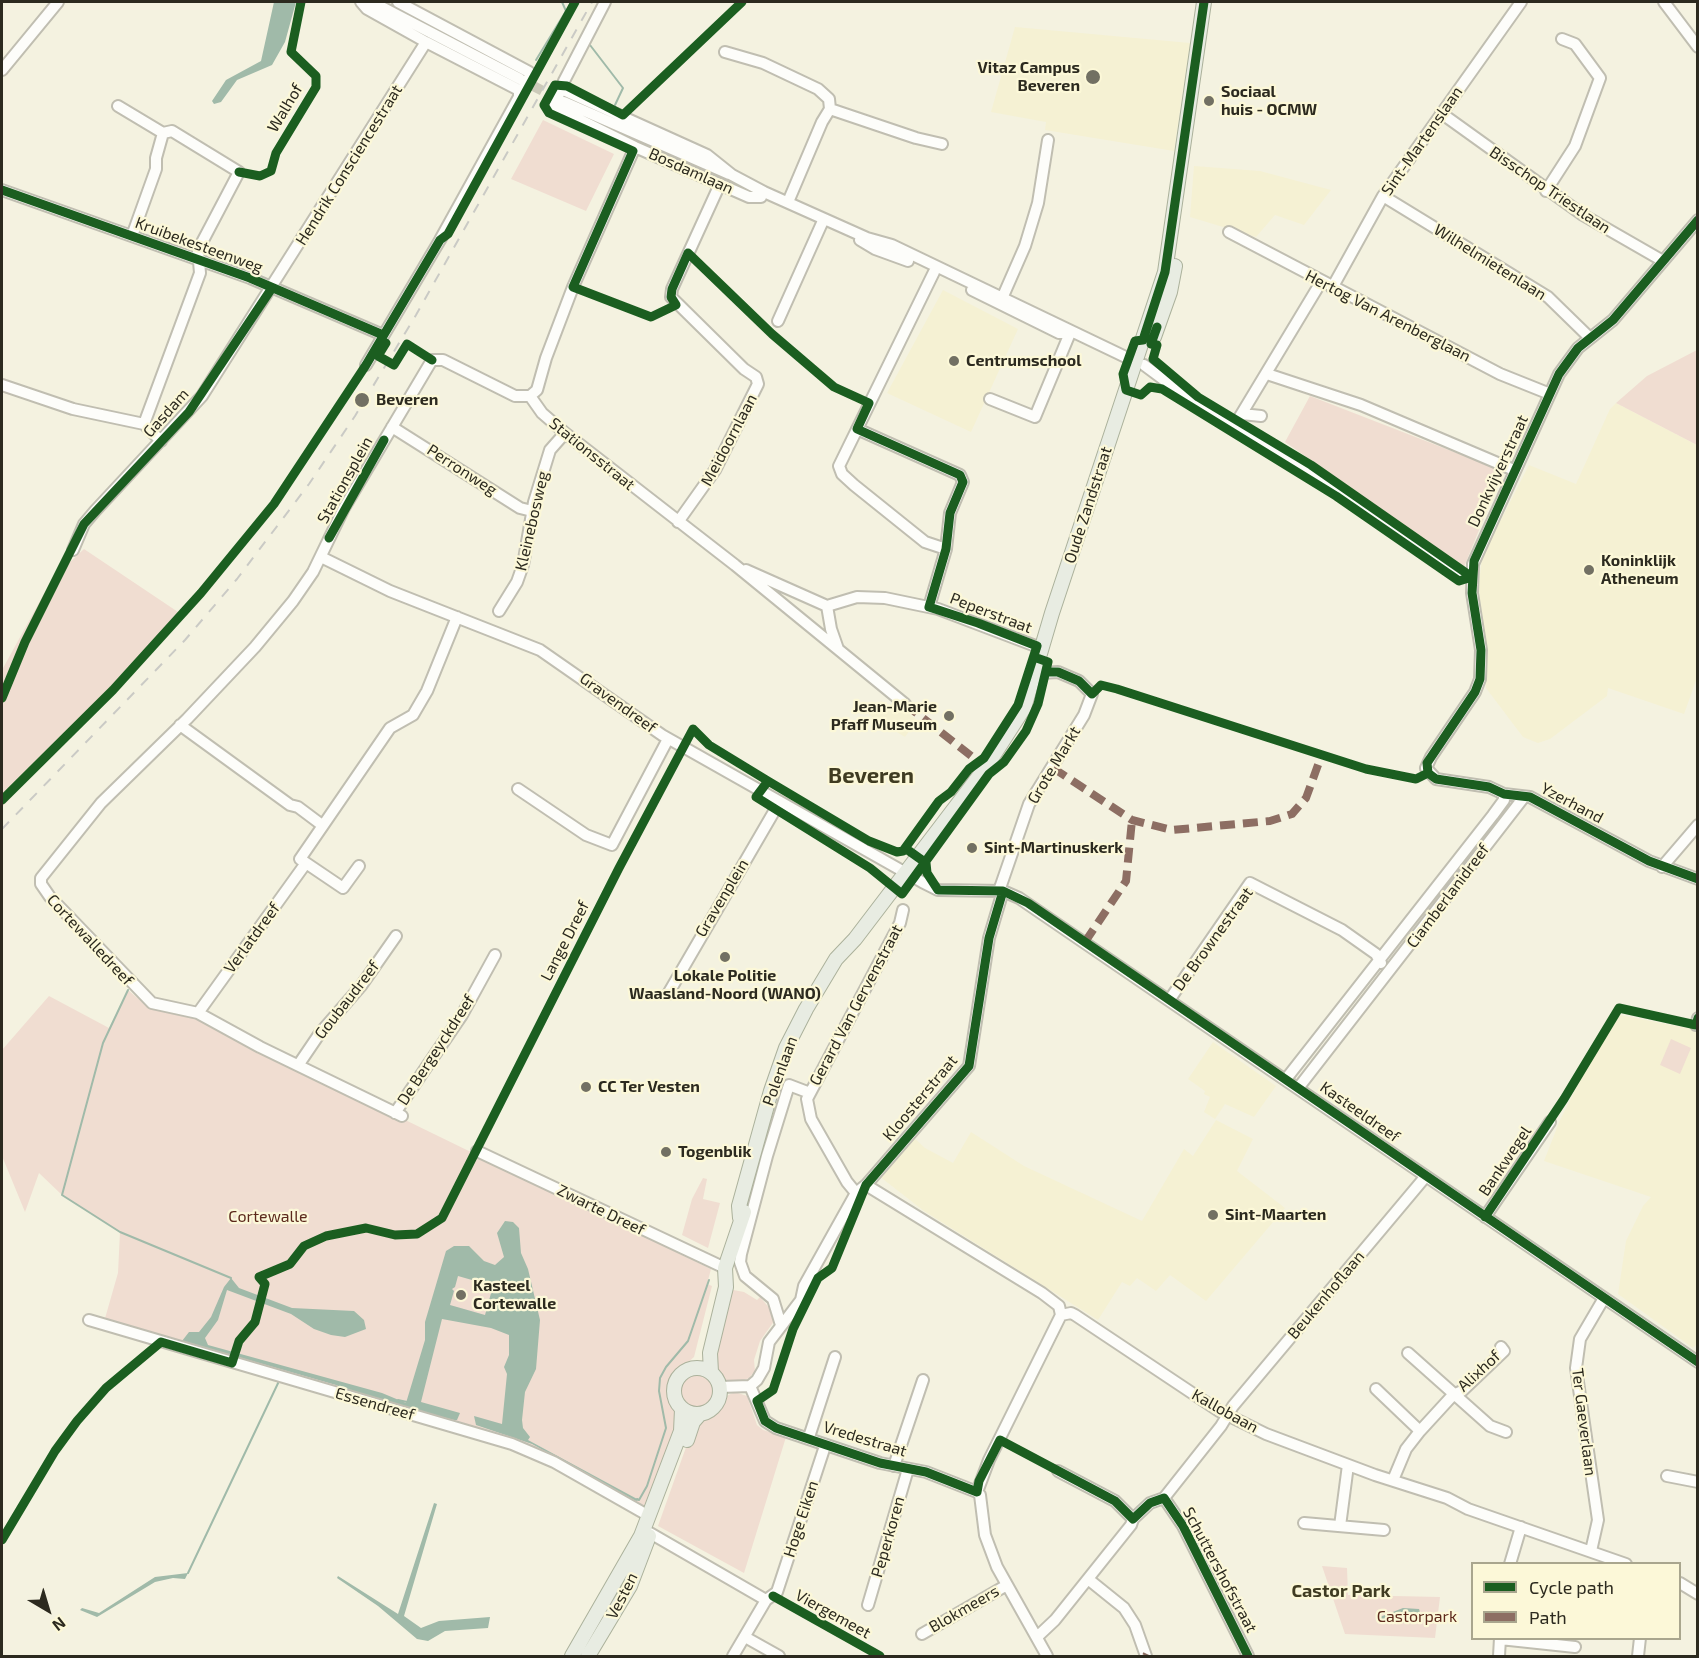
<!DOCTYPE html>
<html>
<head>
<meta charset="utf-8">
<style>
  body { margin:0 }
  #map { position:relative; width:1699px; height:1658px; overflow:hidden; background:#f4f2e0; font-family:"Exo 2",sans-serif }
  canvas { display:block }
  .frame { position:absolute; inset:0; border:3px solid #2c2a1f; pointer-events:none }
  .legend { position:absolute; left:1471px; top:1562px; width:210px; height:78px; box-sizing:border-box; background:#fcf8d8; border:2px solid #a9a68e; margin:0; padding:8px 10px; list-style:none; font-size:18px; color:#2c2a1f }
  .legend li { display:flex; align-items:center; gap:12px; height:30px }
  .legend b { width:30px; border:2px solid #a9a68e }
  .north { position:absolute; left:18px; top:1580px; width:60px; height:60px; -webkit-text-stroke:4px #fcf8d8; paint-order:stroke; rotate:142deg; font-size:16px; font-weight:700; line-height:24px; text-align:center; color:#2c2a1f }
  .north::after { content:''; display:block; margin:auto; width:21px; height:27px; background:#2c2a1f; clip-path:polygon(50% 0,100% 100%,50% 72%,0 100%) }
</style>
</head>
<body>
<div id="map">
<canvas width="1699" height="1658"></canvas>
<div class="frame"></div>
<ul class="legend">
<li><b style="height:8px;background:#1b5e20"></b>Cycle path</li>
<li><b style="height:8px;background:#8d6e63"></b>Path</li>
</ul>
<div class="north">N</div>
</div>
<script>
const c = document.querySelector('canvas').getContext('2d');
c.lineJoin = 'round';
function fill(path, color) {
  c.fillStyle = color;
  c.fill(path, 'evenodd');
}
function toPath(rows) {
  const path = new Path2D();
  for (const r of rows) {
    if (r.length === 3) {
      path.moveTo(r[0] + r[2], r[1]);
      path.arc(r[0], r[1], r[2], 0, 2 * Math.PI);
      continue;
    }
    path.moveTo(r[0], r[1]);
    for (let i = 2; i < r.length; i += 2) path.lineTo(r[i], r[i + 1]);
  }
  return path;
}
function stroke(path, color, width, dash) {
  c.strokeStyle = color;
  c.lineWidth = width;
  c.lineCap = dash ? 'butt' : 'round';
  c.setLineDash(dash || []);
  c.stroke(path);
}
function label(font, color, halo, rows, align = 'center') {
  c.font = font + ' "Exo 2",sans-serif';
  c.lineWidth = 4.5;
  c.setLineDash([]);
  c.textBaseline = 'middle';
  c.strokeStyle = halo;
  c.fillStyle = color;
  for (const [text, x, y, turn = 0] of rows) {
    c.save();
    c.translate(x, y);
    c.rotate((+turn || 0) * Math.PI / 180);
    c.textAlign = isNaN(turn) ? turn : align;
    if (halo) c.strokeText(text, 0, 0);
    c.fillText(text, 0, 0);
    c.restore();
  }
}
const built = toPath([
  [1015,27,1190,43,1174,151,1045,130,1046,122,991,112],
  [1194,166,1260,171,1331,190,1304,225,1275,215,1256,237,1190,217],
  [943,290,1018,329,971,432,887,393],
  [1616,403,1697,445,1698,675,1684,714,1608,688,1607,696,1550,739,1538,743,1523,737,1486,688,1479,584,1482,557,1529,465,1576,484,1610,409],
  [881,701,891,709,895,703,917,720,905,737,869,715],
  [1620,1015,1697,1030,1698,1343,1693,1348,1618,1294,1626,1241,1643,1206,1651,1197,1544,1161,1560,1120,1589,1063],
  [1213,1042,1276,1086,1254,1117,1225,1104,1215,1119,1204,1112,1210,1097,1204,1094,1205,1091,1188,1079],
  [1216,1120,1253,1139,1237,1171,1285,1208,1206,1301,1170,1275,1156,1291,1137,1278,1130,1286,1122,1282,1098,1320,924,1211,879,1176,911,1135,925,1148,953,1163,971,1132,1024,1166,1142,1221,1184,1149,1193,1156]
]);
const green = toPath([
  [543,120,614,154,586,211,511,179],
  [1697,350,1697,445,1616,403,1647,376],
  [1310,396,1503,471,1464,567,1285,442],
  [84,549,184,616,2,807,2,670,52,579],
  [128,990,149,1008,198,1019,711,1269,707,1284,712,1286,694,1357,678,1371,670,1384,670,1399,680,1417,653,1501,639,1507,555,1460,104,1322,118,1273,120,1232,62,1195,39,1173,25,1212,2,1156,2,1050,49,996,109,1028],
  [1671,1039,1691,1048,1680,1074,1660,1065],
  [703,1178,707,1179,703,1199,720,1203,708,1248,682,1235,692,1199],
  [728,1289,744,1292,757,1300,760,1297,777,1317,760,1341,754,1360,755,1371,749,1378,734,1384,725,1382,716,1375,712,1353],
  [697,1391,17],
  [735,1392,747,1396,757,1425,763,1430,786,1437,744,1573,658,1526,690,1436,702,1418,716,1411,722,1398],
  [1322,1566,1347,1568,1348,1595,1440,1597,1435,1638,1345,1634]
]);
const water = toPath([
  [274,2,296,2,285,42,272,65,237,80,221,102,214,104,212,101,226,80,261,61],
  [505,1221,513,1222,519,1228,521,1253,528,1269,540,1320,536,1369,525,1392,522,1420,523,1428,530,1437,528,1440,639,1500,636,1501,532,1444,476,1425,474,1416,502,1424,507,1374,504,1367,509,1355,509,1335,491,1328,442,1319,421,1402,460,1413,457,1420,454,1420,371,1399,336,1385,182,1341,189,1332,199,1332,211,1317,224,1287,231,1278,239,1288,292,1308,354,1311,364,1320,366,1329,345,1337,331,1335,314,1329,291,1314,227,1290,218,1320,205,1338,208,1345,382,1393,406,1403,425,1340,425,1322,446,1251,454,1246,469,1246,484,1261,495,1265,504,1257,497,1233],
  [458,1276,493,1286,485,1315,450,1305,454,1291,452,1289,455,1287],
  [434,1503,437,1504,404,1616,421,1628,439,1621,490,1617,488,1628,445,1631,428,1641,417,1639,378,1606,337,1578,338,1576,398,1614],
  [188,1573,185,1579,173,1578,155,1582,97,1617,80,1610,82,1608,99,1613,155,1577],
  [1403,1608,1419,1609,1421,1615,1412,1624,1379,1620,1380,1617]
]);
const stream = toPath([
  [590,45,623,88,615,105],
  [536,60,566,11,562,2],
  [2,683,2,682],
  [128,990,103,1043,62,1195,120,1232,231,1278],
  [398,1400,407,1402],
  [637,1499,639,1500,647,1486,666,1428,659,1391,660,1378,666,1367,688,1341,709,1280],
  [188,1573,280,1379]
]);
const minorTunnel = toPath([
  [520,79,564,102]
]);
const minor = toPath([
  [361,2,367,9,426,42,519,90,523,88,530,76,529,72,398,2],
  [372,2,520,79],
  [605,2,564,81,554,107,635,147,749,197,761,197],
  [1664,2,1698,47],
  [725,52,763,63,818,89,829,99,830,109,822,122,788,202],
  [2,70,58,2],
  [561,89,707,155,732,175,764,192,867,238,892,245,1136,362],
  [564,102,729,174],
  [118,106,163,133,156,158,156,169,132,236],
  [830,109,916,138,942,144],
  [1441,113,1583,215,1663,261],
  [2,190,250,278,383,335],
  [1546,191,1575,146,1600,78,1575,44,1562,39],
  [1383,196,1548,297,1589,337],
  [1698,220,1613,320,1578,348,1559,374,1473,564,1472,593,1481,650,1480,679,1475,692,1431,757,1426,768,1436,779,1489,787,1504,794,1530,797,1649,861,1698,879],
  [1229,232,1500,374,1550,394],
  [860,240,875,249,908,261],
  [934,272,839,466,842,474,854,485,925,542,946,549],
  [1332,288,1383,196,1521,2],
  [972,290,1059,333,1070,333],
  [1000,303,1025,246,1038,203,1048,140],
  [778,321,822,223],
  [366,365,440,240,519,97,519,90],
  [1144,365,1202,408,1332,485,1372,517,1457,574,1472,577],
  [1267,374,1361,405,1514,470],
  [2,385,73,409,144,424,200,273,198,250,239,172,172,131,163,133],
  [530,396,542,413,565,433,735,565,905,704],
  [990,399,1035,417,1070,333],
  [1242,414,1261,416],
  [144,424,161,441],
  [392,427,520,508,532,511],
  [1233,428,1321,282],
  [857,429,960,475,963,482,950,513,946,549,929,607],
  [678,522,715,470,758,384,756,377,744,369,671,297,672,289,720,184],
  [73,550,84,524,95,511,202,396,426,42],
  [321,557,390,591,540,650,662,735,922,882,938,890,1003,891,1019,898,1698,1362],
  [746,570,827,606,831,629,838,649],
  [827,606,857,597,885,598,938,609,1041,648],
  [499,611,517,582,523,565,534,502,550,450,565,433],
  [180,725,290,805,298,807,322,825],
  [518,789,586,835,612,845,668,739],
  [306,863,343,888,359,866],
  [1662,867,1698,825],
  [999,891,1029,804,1084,715,1092,694,1079,681,1058,672,1041,673],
  [668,994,779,803],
  [1170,999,1250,883,1342,930,1376,954,1381,963],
  [198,1013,306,863,300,859,390,728,413,715,427,691,457,617],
  [1696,1025,1698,1018],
  [299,1064,320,1033,361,986,396,936],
  [1286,1079,1493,815,1504,800,1504,794],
  [1299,1087,1524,797],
  [395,1113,462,1015,495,955],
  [402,1116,260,1047,198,1013,152,1003,50,897,41,884,41,878,101,803,187,719,255,647,293,601,313,572,344,508,432,360,443,360,515,396,530,396,537,390,546,358,573,287,635,147],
  [477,1151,725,1268],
  [866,1185,1042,1293,1059,1306,1061,1315],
  [856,1193,847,1182,811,1119,807,1099,900,923,903,910],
  [1485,1217,1550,1122],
  [1061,1315,1071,1313,1075,1315,1219,1411,1266,1434,1375,1475,1447,1498,1468,1509,1626,1564],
  [89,1320,512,1444,554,1462,649,1516],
  [781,1325,773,1299,745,1276,740,1262,741,1254,767,1156,789,1085,810,1093],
  [1408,1353,1490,1426,1506,1432],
  [750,1386,765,1421,776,1428,880,1463,926,1472,977,1492],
  [720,1387,750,1386,757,1380,764,1368,769,1342,801,1300,804,1286,856,1193,866,1185,969,1066,989,938,1003,891],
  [1376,1389,1420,1431],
  [809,1437,835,1357],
  [894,1466,923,1380],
  [1058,1471,1115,1501,1133,1519],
  [1667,1476,1698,1482],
  [1393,1480,1406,1449,1420,1431,1453,1395,1462,1391,1504,1351,1501,1347],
  [1164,1498,1183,1526,1248,1656],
  [1304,1523,1384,1530],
  [1340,1526,1348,1465],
  [650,1533,766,1600],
  [1591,1551,1598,1520,1576,1368,1580,1339,1604,1298],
  [1510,1564,1521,1527],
  [1088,1579,1124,1608,1135,1625,1146,1656],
  [1680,1583,1698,1594],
  [868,1605,908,1469],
  [922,1634,1007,1585],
  [745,1637,779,1656],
  [1037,1637,1055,1620,1131,1525,1133,1519,1150,1503,1164,1498,1221,1426,1233,1406,1426,1176],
  [1500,1639,1575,1647],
  [733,1656,766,1600,777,1592,825,1446],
  [1047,1656,997,1567,985,1535,980,1495,977,1492,989,1460,1061,1315],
  [1499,1656,1500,1638],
  [1638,1656,1640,1638]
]);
const major = toPath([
  [1154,337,1170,292,1175,266],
  [740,1218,739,1206,771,1091,786,1048,806,1009,836,959,855,939,986,767,1024,708,1052,613,1165,272,1204,2],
  [697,1391,23],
  [711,1372,710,1353,726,1287,725,1268,744,1212],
  [687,1440,693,1422,700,1414],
  [572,1656,641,1536,681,1431,682,1409],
  [588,1656,630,1586,649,1536]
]);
const rail = toPath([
  [2,829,185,640,237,579,309,484,355,416,416,315,592,2]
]);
const quiet = toPath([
  [905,704,979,762],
  [1053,768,1132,820,1172,830,1270,821,1292,814,1306,798,1322,754],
  [1085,942,1126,881,1132,820],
  [1146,1656,1147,1654]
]);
const cycleway = toPath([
  [1204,2,1165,272,1143,340,1135,341,1123,374,1126,390,1141,395,1150,387,1162,389,1336,496,1459,581,1472,577],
  [239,172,260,176,271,171,276,153,316,87,316,76,291,52,301,2],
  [2,190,250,278,383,335],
  [1157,327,1151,344,1157,345,1153,359,1198,397,1311,465,1469,575],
  [386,343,378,356,394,365,407,344,432,360],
  [329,538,384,440],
  [1047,672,1058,672,1079,681,1092,694,1101,685,1117,689,1366,769,1416,779,1428,773],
  [2,698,25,642,84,524,189,412,272,288],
  [1428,773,1427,763,1475,692,1480,679,1481,650,1472,593,1474,561,1559,374,1578,348,1613,320,1698,220],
  [1428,773,1436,779,1489,787,1504,794,1530,797,1649,861,1698,879],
  [768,781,756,797,870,868,902,894,989,774,1004,762,1026,731,1038,704,1048,662,1034,657],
  [2,800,113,690,201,593,274,504,366,365,440,240,448,234,575,2],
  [905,848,926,863,927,873,938,890,1003,891,1028,903,1698,1362],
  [1003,891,989,938,969,1066,866,1185,832,1268,818,1278,793,1329,773,1390,757,1401,765,1421,776,1428,880,1463,926,1472,977,1492,979,1481,1000,1440,1115,1501,1133,1519,1150,1503,1164,1498,1183,1526,1248,1656],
  [1485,1217,1564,1099,1619,1008,1696,1025,1698,1018],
  [2,1540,55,1451,77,1421,106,1388,161,1342,232,1363,239,1341,255,1322,265,1284,259,1277,290,1264,304,1246,326,1236,366,1228,395,1235,417,1234,442,1218,619,868,693,729,709,745,768,781,869,841,897,852,903,851,939,801,951,792,969,769,984,758,1018,705,1037,646,978,623,929,607,946,549,950,513,963,482,960,475,857,429,869,403,834,387,772,334,688,253,672,289,671,297,676,305,651,317,573,287,633,151,549,113,544,105,555,85,567,86,623,115,742,2],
  [773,1596,880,1656]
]);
const markers = [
  [1093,77,8,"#727063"],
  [1209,101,6,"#727063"],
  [954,361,6,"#727063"],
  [362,400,8,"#727063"],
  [1589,570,6,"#727063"],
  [949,716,6,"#727063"],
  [972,848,6,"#727063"],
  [725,957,6,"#727063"],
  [586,1087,6,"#727063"],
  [666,1152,6,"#727063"],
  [1213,1215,6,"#727063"],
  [461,1295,6,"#727063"]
];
const poiNames = [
  ["Vitaz Campus",1080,68,"right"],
  ["Beveren",1080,86,"right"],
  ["Sociaal",1221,92],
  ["huis - OCMW",1221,110],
  ["Centrumschool",966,361],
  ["Beveren",376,400],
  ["Koninklijk",1601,561],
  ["Atheneum",1601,579],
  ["Jean-Marie",937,707,"right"],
  ["Pfaff Museum",937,725,"right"],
  ["Sint-Martinuskerk",984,848],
  ["Lokale Politie",725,976,"center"],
  ["Waasland-Noord (WANO)",725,994,"center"],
  ["CC Ter Vesten",598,1087],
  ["Togenblik",678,1152],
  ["Sint-Maarten",1225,1215],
  ["Kasteel",473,1286],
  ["Cortewalle",473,1304]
];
const streetNames = [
  ["Walhof",285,108,-59],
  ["Sint-Martenslaan",1422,141,-55],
  ["Hendrik Consciencestraat",349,165,-58],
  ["Bosdamlaan",691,171,24],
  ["Bisschop Triestlaan",1550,190,34],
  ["Kruibekesteenweg",199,245,20],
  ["Wilhelmietenlaan",1490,262,32],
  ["Hertog Van Arenberglaan",1388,316,27],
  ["Gasdam",166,413,-48],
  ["Meidoornlaan",729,440,-62],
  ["Stationsstraat",592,454,39],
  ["Perronweg",462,470,33],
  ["Donkvijverstraat",1498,471,-65],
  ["Stationsplein",345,480,-61],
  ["Oude Zandstraat",1088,505,-72],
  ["Kleinebosweg",532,521,-77],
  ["Peperstraat",991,613,21],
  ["Gravendreef",618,703,36],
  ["Grote Markt",1054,765,-59],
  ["Yzerhand",1572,803,28],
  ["Ciamberlanidreef",1448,896,-53],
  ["Gravenplein",722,898,-59],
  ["Verlatdreef",252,938,-54],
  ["De Brownestraat",1213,939,-54],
  ["Cortewalledreef",90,940,47],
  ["Lange Dreef",565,941,-63],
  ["Goubaudreef",347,1000,-52],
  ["Gerard Van Gervenstraat",856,1005,-62],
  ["De Bergeyckdreef",436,1050,-57],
  ["Polenlaan",780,1071,-70],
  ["Kloosterstraat",920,1098,-50],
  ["Kasteeldreef",1360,1112,35],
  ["Bankwegel",1505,1161,-56],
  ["Zwarte Dreef",601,1210,26],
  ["Beukenhoflaan",1326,1295,-50],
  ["Alixhof",1479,1371,-43],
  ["Essendreef",375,1404,16],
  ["Kallobaan",1225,1411,29],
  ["Ter Gaeverlaan",1584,1422,83],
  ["Vredestraat",865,1439,17],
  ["Hoge Eiken",801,1519,-72],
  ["Peperkoren",888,1537,-74],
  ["Schuttershofstraat",1220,1570,62],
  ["Vesten",622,1596,-63],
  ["Blokmeers",964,1609,-30],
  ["Viergemeet",833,1614,29]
];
const parkNames = [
  ["Cortewalle",268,1217],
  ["Castorpark",1417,1617]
];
const neighbourhoodNames = [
  ["Castor Park",1341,1591]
];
const districtNames = [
  ["Beveren",871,776]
];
fill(built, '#f5f1d3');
fill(green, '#f0ddd1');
fill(water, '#a0baa9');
stroke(stream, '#a0baa9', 2);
stroke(minorTunnel, '#cccab9', 10, [10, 5]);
stroke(minor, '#c0beb1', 14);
stroke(major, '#abb19b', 16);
stroke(minor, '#fdfdfa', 10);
stroke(major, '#e8ece2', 14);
stroke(rail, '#cacac5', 2, [10, 10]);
stroke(quiet, '#8d6e63', 8, [15, 8]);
stroke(cycleway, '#1b5e20', 9);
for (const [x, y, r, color] of markers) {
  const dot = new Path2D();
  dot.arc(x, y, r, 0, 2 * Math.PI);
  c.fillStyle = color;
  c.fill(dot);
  stroke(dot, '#fcf8d8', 2);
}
label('bold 16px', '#2c2a1f', '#fcf8d8', poiNames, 'left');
label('16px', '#2c2a1f', '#fcf8d8', streetNames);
label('16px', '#5c291c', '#fcf8d8', parkNames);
label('bold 18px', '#403c22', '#fcf8d8', neighbourhoodNames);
label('bold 22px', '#403c22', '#fcf8d8', districtNames);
</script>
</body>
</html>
